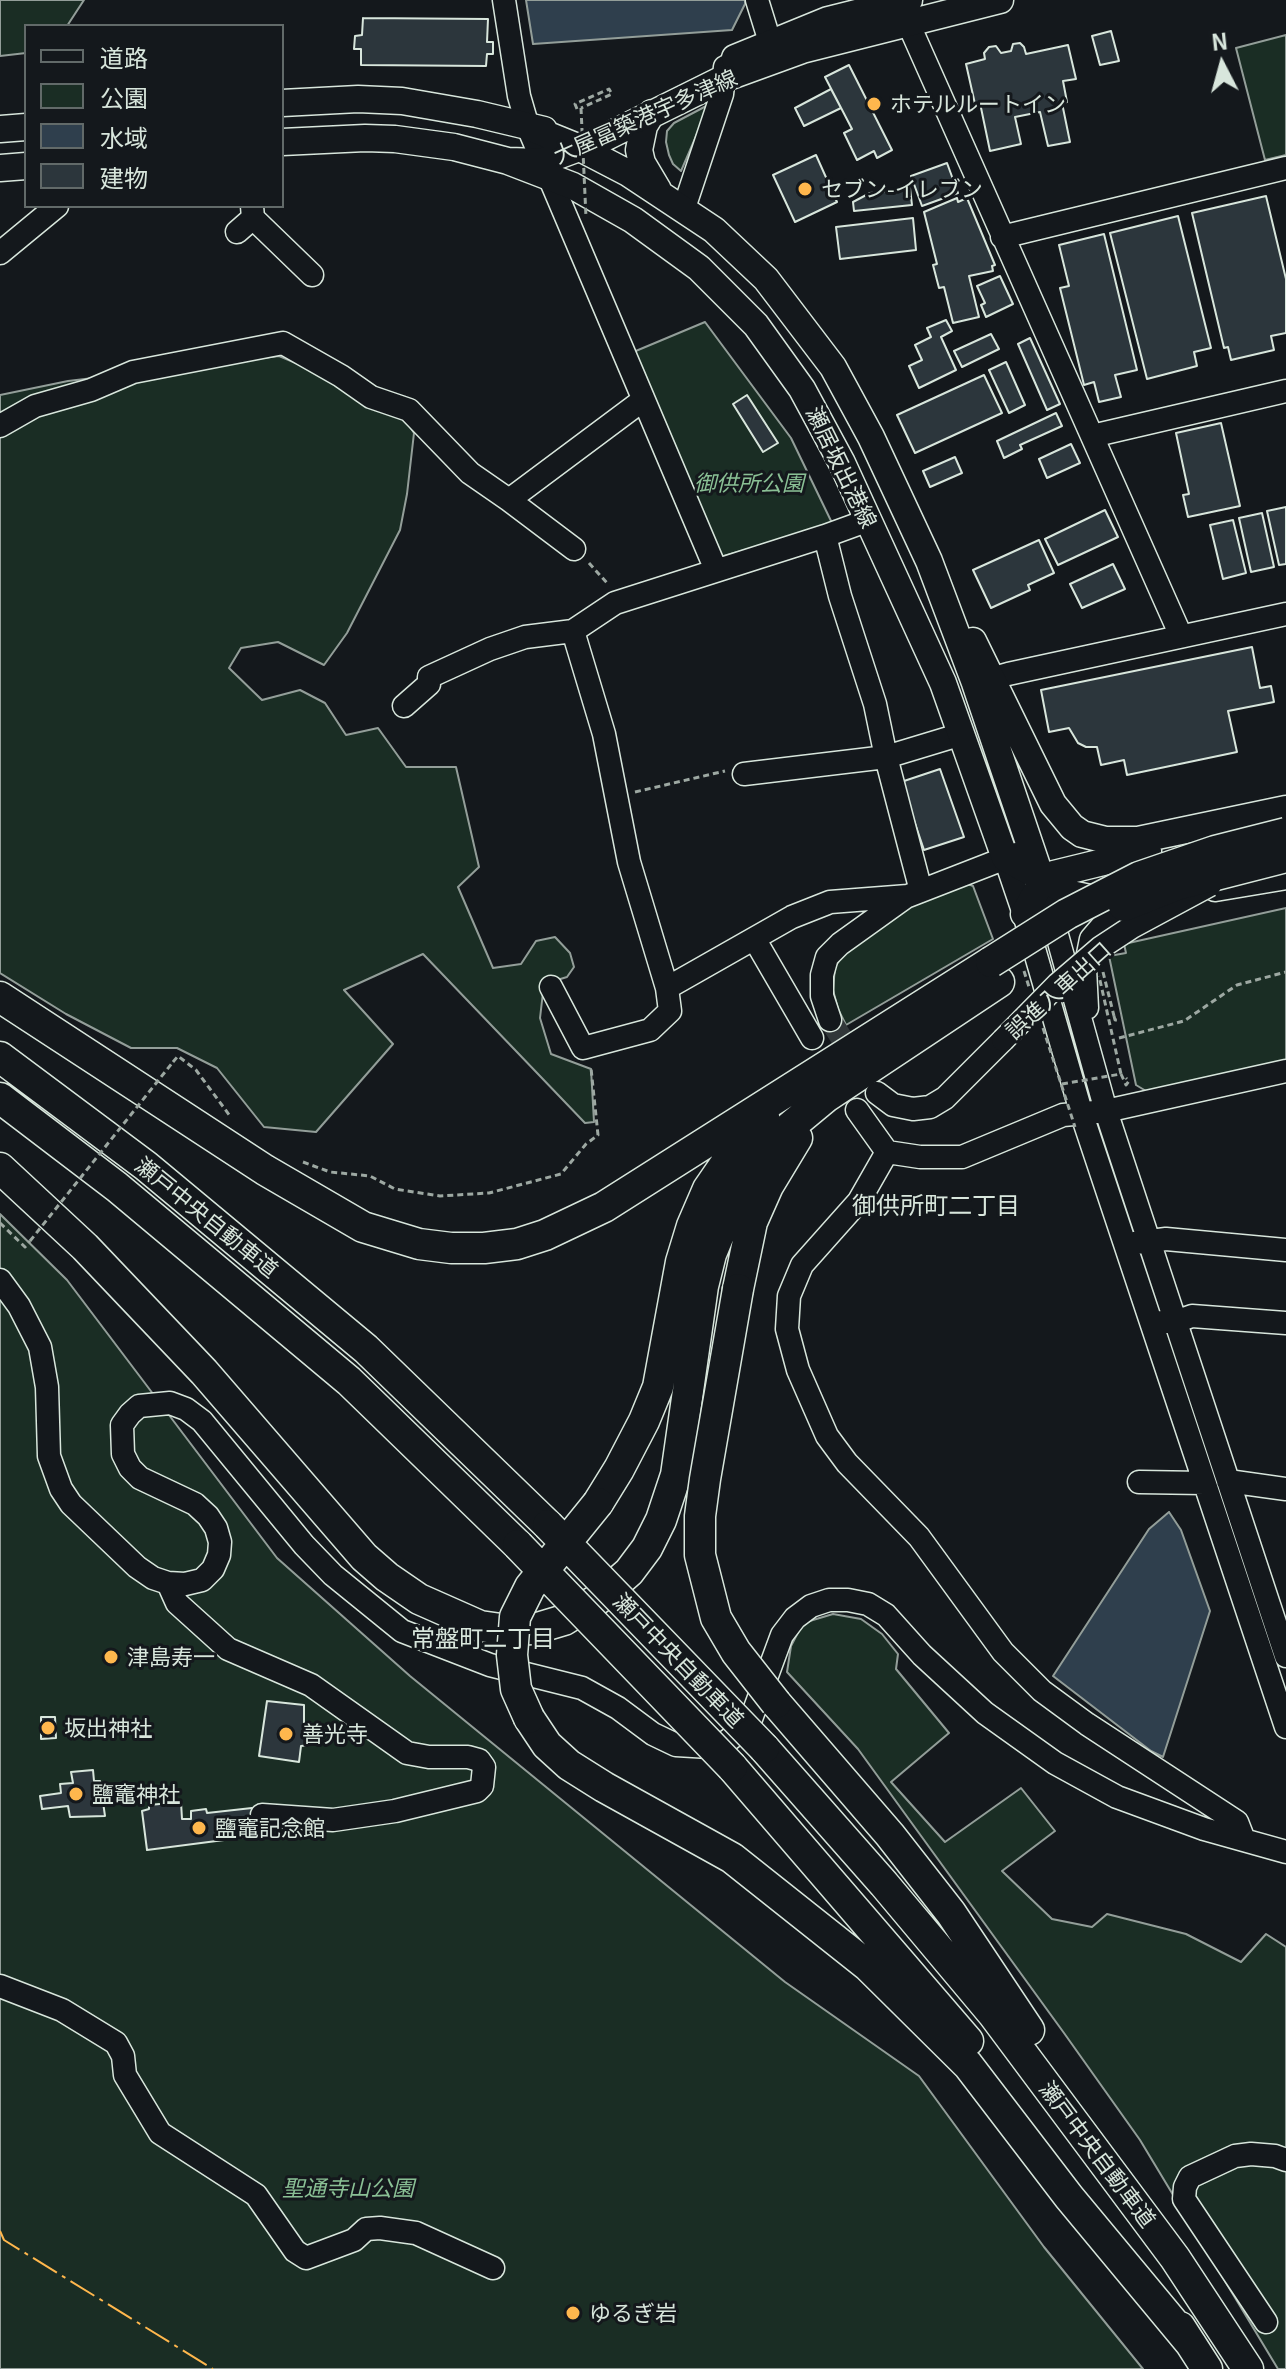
<!DOCTYPE html>
<html>
<head>
<meta charset="utf-8">
<style>
  body { margin:0 }
  #map { position:relative; width:1286px; height:2369px; overflow:hidden; background:#14181c; font-family:Georgia,"Noto Sans JP",serif }
  canvas { display:block }
  .legend { position:absolute; left:24px; top:24px; width:260px; height:184px; box-sizing:border-box; background:#14181c; border:2px solid #626a69; margin:0; padding:10px 14px; list-style:none; font-size:24px; color:#d8e6dc }
  .legend li { display:flex; align-items:center; gap:16px; height:40px }
  .legend b { width:40px; border:2px solid #626a69 }
  .north { position:absolute; left:1182px; top:24px; width:80px; height:80px; -webkit-text-stroke:6px #14181c; paint-order:stroke; rotate:354deg; font-size:22px; font-weight:700; line-height:32px; text-align:center; color:#d8e6dc }
  .north::after { content:''; display:block; margin:auto; width:28px; height:36px; background:#d8e6dc; clip-path:polygon(50% 0,100% 100%,50% 72%,0 100%) }
</style>
</head>
<body>
<div id="map">
<canvas width="1286" height="2369"></canvas>
<ul class="legend">
<li><b style="height:10px;background:#14181c"></b>道路</li>
<li><b style="height:22px;background:#1a2d24"></b>公園</li>
<li><b style="height:22px;background:#2f3f4d"></b>水域</li>
<li><b style="height:22px;background:#2c363c"></b>建物</li>
</ul>
<div class="north">N</div>
</div>
<script>
const c = document.querySelector('canvas').getContext('2d');
c.lineJoin = 'round';
function fill(path, color) {
  c.fillStyle = color;
  c.fill(path, 'evenodd');
}
function toPath(rows) {
  const path = new Path2D();
  for (const r of rows) {
    path.moveTo(r[0], r[1]);
    for (let i = 2; i < r.length; i += 2) path.lineTo(r[i], r[i + 1]);
  }
  return path;
}
function stroke(path, color, width, dash) {
  c.strokeStyle = color;
  c.lineWidth = width;
  c.lineCap = dash ? 'butt' : 'round';
  c.setLineDash(dash || []);
  c.stroke(path);
}
function label(font, color, halo, rows, align = 'center') {
  c.font = font + ' Georgia,"Noto Sans JP",serif';
  c.lineWidth = 6;
  c.setLineDash([]);
  c.textBaseline = 'middle';
  c.strokeStyle = halo;
  c.fillStyle = color;
  for (const [text, x, y, turn = 0] of rows) {
    c.save();
    c.translate(x, y);
    c.rotate((+turn || 0) * Math.PI / 180);
    c.textAlign = isNaN(turn) ? turn : align;
    if (halo) c.strokeText(text, 0, 0);
    c.fillText(text, 0, 0);
    c.restore();
  }
}
const green = toPath([
  [0,0,84,0,67,26,26,26,26,53,0,56,0,0],
  [1286,35,1286,155,1265,160,1236,48,1286,35],
  [710,104,681,171,673,164,669,155,666,142,667,131,674,123,710,104],
  [705,322,791,438,833,525,720,557,631,353,705,322],
  [279,356,396,405,414,433,407,494,400,530,347,633,324,665,278,642,241,648,229,668,262,700,300,690,325,703,346,735,378,728,406,767,456,767,479,867,458,887,493,968,521,964,536,941,555,937,570,953,574,967,567,977,544,984,540,1018,551,1054,591,1069,594,1122,585,1123,423,954,344,990,393,1044,316,1132,264,1127,217,1068,177,1048,131,1048,66,1014,0,973,0,395,68,381,279,356],
  [963,882,973,886,993,939,846,1025,838,1009,833,990,835,967,847,949,911,905,963,882],
  [1286,908,1286,1062,1146,1091,1136,1085,1109,956,1126,953,1124,944,1286,908],
  [0,1214,67,1280,277,1558,410,1676,785,1982,919,2076,1044,2247,1143,2369,0,2369,0,1214],
  [833,1614,861,1619,882,1634,898,1654,896,1669,949,1733,891,1782,945,1842,1021,1788,1055,1831,1002,1871,1052,1919,1092,1927,1107,1914,1186,1934,1241,1962,1266,1934,1286,1947,1286,2369,1278,2369,1140,2140,1064,2033,858,1749,787,1672,791,1646,803,1623,833,1614]
]);
const water = toPath([
  [526,0,745,0,745,4,732,30,533,44,526,0],
  [1169,1512,1181,1530,1210,1611,1163,1757,1151,1751,1053,1676,1149,1529,1169,1512]
]);
const building = toPath([
  [363,18,488,19,487,42,493,42,493,54,487,54,486,66,361,65,361,49,354,49,355,36,362,35,363,18],
  [1111,31,1119,61,1100,65,1092,36,1111,31],
  [1020,43,1024,47,1026,54,1068,45,1076,79,1063,81,1067,102,1062,103,1070,142,1048,146,1040,112,1015,117,1021,144,990,151,980,103,975,104,966,64,985,59,984,53,989,47,996,46,1001,53,1011,51,1013,44,1020,43],
  [849,65,892,150,877,158,874,151,857,160,844,133,852,129,825,77,849,65],
  [831,89,841,108,804,126,795,108,831,89],
  [816,155,837,202,795,222,773,175,816,155],
  [947,163,958,193,922,206,911,176,947,163],
  [910,188,912,205,854,211,853,202,870,193,910,188],
  [1266,196,1286,279,1286,333,1271,336,1274,350,1231,360,1228,347,1224,348,1192,213,1266,196],
  [957,198,958,202,967,198,995,265,992,266,993,271,969,276,979,317,953,323,944,287,939,288,933,265,937,264,924,212,957,198],
  [1178,216,1211,348,1194,352,1197,366,1147,379,1110,233,1178,216],
  [913,218,916,250,840,259,836,227,913,218],
  [1104,234,1137,370,1115,375,1121,397,1099,402,1094,382,1084,385,1060,288,1069,286,1059,245,1104,234],
  [1000,276,1013,304,986,317,981,305,985,303,977,286,1000,276],
  [946,320,952,331,941,337,956,370,919,388,909,366,922,360,915,345,931,337,927,328,946,320],
  [991,334,999,349,962,367,954,351,991,334],
  [1030,338,1060,404,1047,410,1018,344,1030,338],
  [1006,362,1025,405,1009,413,989,370,1006,362],
  [984,375,1002,413,915,453,897,415,984,375],
  [747,395,778,443,763,452,733,404,747,395],
  [1056,413,1062,426,1020,445,1022,449,1004,458,997,441,1056,413],
  [1221,423,1240,506,1188,517,1183,495,1189,494,1176,433,1221,423],
  [1071,444,1080,463,1047,478,1039,459,1071,444],
  [955,457,962,473,930,487,923,471,955,457],
  [1286,507,1286,564,1279,565,1267,511,1286,507],
  [1105,510,1118,537,1058,565,1045,539,1105,510],
  [1262,513,1274,567,1251,572,1239,518,1262,513],
  [1233,520,1246,573,1223,579,1210,525,1233,520],
  [1039,540,1054,573,1028,585,1030,590,991,608,973,570,1039,540],
  [1113,564,1125,589,1082,608,1070,584,1113,564],
  [1252,647,1260,688,1271,686,1274,702,1228,711,1237,752,1127,775,1124,760,1101,765,1097,747,1086,747,1078,743,1069,728,1049,732,1041,690,1252,647],
  [940,769,964,837,924,850,901,782,940,769],
  [267,1701,304,1705,304,1723,311,1723,310,1745,301,1746,299,1762,259,1756,267,1701],
  [41,1717,55,1717,56,1738,41,1739,41,1717],
  [93,1770,94,1781,100,1781,105,1816,70,1817,68,1806,42,1809,40,1796,61,1793,60,1784,73,1783,71,1772,93,1770],
  [181,1802,182,1819,191,1819,191,1811,206,1809,207,1813,252,1808,255,1836,147,1850,142,1811,149,1809,149,1805,181,1802]
]);
const minorTunnel = toPath([
  [830,1020,857,1062]
]);
const path = toPath([
  [577,109,575,104,609,89,612,94,581,108],
  [589,563,607,583],
  [635,792,725,771],
  [1114,1016,1115,1020,1119,1020],
  [1119,1038,1184,1021,1237,985,1286,972],
  [173,1062,178,1056,196,1070,230,1116],
  [1121,1074,1126,1085,1129,1081,1126,1078],
  [303,1162,330,1172,370,1176,395,1189,440,1196,489,1193,561,1174,586,1144,598,1135,591,1068],
  [0,1223,25,1247,30,1241]
]);
const minor = toPath([
  [504,0,519,96,528,127,716,570],
  [757,0,770,42],
  [901,7,1181,636],
  [684,208,722,94,725,67],
  [253,218,312,275],
  [237,232,253,218,252,206],
  [1002,237,1286,168],
  [0,253,57,206],
  [0,426,35,406,91,390,133,372,283,343,341,376,371,397,409,410,470,473,509,500,643,400],
  [1092,436,1286,391],
  [509,500,574,549],
  [825,536,869,520],
  [976,683,1008,674,1286,614],
  [404,706,429,684,429,677,490,649,525,637,573,631,615,603,825,536,840,596,875,704,886,757,962,734],
  [744,774,886,757,921,891],
  [1005,858,1024,914,1082,1115,1286,1727],
  [1042,881,1106,1111,1286,1656],
  [755,940,812,1038],
  [551,987,583,1048,650,1030,670,1011,667,988,629,862,604,734,573,631],
  [667,988,792,917,830,902,908,896,1016,854],
  [1087,1008,1085,969,1091,939,1103,925,1139,905],
  [830,1020,822,996,822,975,827,957,840,944,907,896],
  [877,1093,893,1105,913,1109,930,1107,945,1098,1003,1040],
  [857,1110,887,1152,920,1157,962,1157,1063,1115,1106,1111,1286,1071],
  [887,1152,859,1201,802,1265,789,1296,787,1329,798,1370,827,1436,847,1463,919,1537,1003,1652,1042,1691,1087,1724,1237,1822,1244,1840],
  [1135,1243,1166,1239,1286,1250],
  [0,1280,19,1306,40,1347,47,1387,49,1456,61,1489,71,1504,137,1567,153,1578,168,1583,185,1584,202,1580,213,1569,219,1555,220,1542,216,1528,208,1516,195,1504,140,1478,130,1468,123,1454,122,1425,130,1414,139,1406,170,1403,186,1409,202,1421,304,1545,333,1575,402,1631,490,1665,582,1688,618,1708,653,1734,676,1745,710,1747,726,1742,739,1732,751,1719,782,1635,795,1618,811,1606,829,1600,848,1600,868,1604,886,1615,922,1655,985,1713,1055,1763,1117,1797,1204,1829,1286,1852],
  [1161,1322,1175,1322,1192,1316,1286,1323],
  [1228,1481,1286,1489],
  [1139,1482,1204,1483],
  [168,1583,177,1603,228,1649,311,1685,407,1753,429,1757,468,1757,479,1760,484,1767,482,1786,477,1791,395,1811,333,1820,262,1815],
  [0,1986,62,2010,116,2043,123,2056,125,2075,160,2133,256,2195,295,2251,306,2258,354,2240,366,2229,380,2228,416,2233,493,2268],
  [1266,2322,1184,2199,1185,2187,1190,2177,1235,2156,1251,2154,1275,2156,1286,2160]
]);
const major = toPath([
  [735,58,828,20,909,0],
  [282,103,358,99,402,101,477,114,544,130],
  [652,113,644,126,639,150,642,163,658,190],
  [528,127,580,148,628,173,714,230,766,279,833,367,871,437,929,561,975,683,1042,881],
  [0,129,26,127],
  [282,142,365,138,395,139,454,147,508,161,541,162,598,141,725,78,802,50,1000,0],
  [508,161,573,186,633,220,699,268,756,325,802,389,842,463,943,683,1005,858,1071,894,1104,901],
  [0,168,26,166],
  [973,641,1053,804,1072,827,1082,834,1106,840,1138,840,1286,809],
  [1215,888,1286,876],
  [1024,914,1042,881,1054,874,1148,851]
]);
const highway = toPath([
  [0,997,265,1170,363,1227,419,1244,451,1248,484,1248,517,1244,545,1235,604,1207,991,962],
  [0,1057,146,1166,366,1349,548,1525],
  [0,1098,117,1187,349,1381,518,1545],
  [0,1168,85,1247,204,1372,364,1557,387,1577,419,1599,480,1626,508,1630,534,1629,564,1620,598,1599,629,1572,647,1548,661,1520,676,1475,703,1286,711,1254,740,1184,779,1136,826,1097,999,982],
  [738,1289,752,1222,768,1186,797,1138],
  [598,1503,619,1469,644,1421,658,1387,681,1262,692,1226,708,1189,741,1141,764,1116],
  [776,1703,890,1835,951,1913,1029,2030],
  [529,1718,547,1745,569,1765,604,1787,732,1858,868,1966,968,2065,1069,2197,1191,2344],
  [764,1748,884,1884,993,2014,1175,2258,1248,2369],
  [732,1767,968,2041],
  [1180,2327,1207,2369]
]);
const pathBridge = toPath([
  [581,108,586,217],
  [1024,971,1029,987],
  [1103,972,1114,1016],
  [1043,1028,1075,1127],
  [1062,1084,1121,1074,1099,976],
  [30,1241,173,1062]
]);
const minorBridge = toPath([
  [1003,1040,1058,984,1100,948,1132,927,1210,885]
]);
const highwayBridge = toPath([
  [1124,906,1177,885,1286,857],
  [991,962,1067,914,1139,877,1215,851,1286,833],
  [738,1289,705,1479,700,1516,700,1555,716,1618,736,1652,776,1703],
  [548,1525,764,1748],
  [518,1545,732,1767],
  [529,1718,516,1689,512,1655,515,1617,530,1587,598,1503]
]);
const power = toPath([
  [0,2231,4,2240,213,2369]
]);
const markers = [
  [874,104,8,"#ffb74d"],
  [805,189,8,"#ffb74d"],
  [111,1657,8,"#ffb74d"],
  [48,1728,8,"#ffb74d"],
  [286,1734,8,"#ffb74d"],
  [76,1794,8,"#ffb74d"],
  [199,1828,8,"#ffb74d"],
  [573,2313,8,"#ffb74d"]
];
const poiNames = [
  ["ホテルルートイン",890,104],
  ["セブン-イレブン",821,189],
  ["津島寿一",127,1657],
  ["坂出神社",64,1728],
  ["善光寺",302,1734],
  ["鹽竈神社",92,1794],
  ["鹽竈記念館",215,1828],
  ["ゆるぎ岩",589,2313]
];
const streetNames = [
  ["大屋冨築港宇多津線",645,116,-24],
  ["瀬居坂出港線",842,467,64],
  ["誤進入車出口",1058,990,-42],
  ["瀬戸中央自動車道",207,1217,39],
  ["瀬戸中央自動車道",679,1660,46],
  ["瀬戸中央自動車道",1098,2154,53]
];
const parkNames = [
  ["御供所公園",749,483],
  ["聖通寺山公園",348,2188]
];
const neighbourhoodNames = [
  ["御供所町二丁目",936,1205],
  ["常盤町二丁目",483,1638]
];
fill(green, '#1a2d24');
stroke(green, '#939e99', 2);
fill(water, '#2f3f4d');
stroke(water, '#939e99', 2);
fill(building, '#2c363c');
stroke(building, '#d8e6dc', 2);
stroke(minorTunnel, '#313739', 22, [22, 11]);
stroke(minor, '#d8e6dc', 25);
stroke(major, '#d8e6dc', 29);
stroke(highway, '#d8e6dc', 33);
stroke(path, '#9da8a2', 3, [6, 4]);
stroke(minor, '#14181c', 22);
stroke(major, '#14181c', 26);
stroke(highway, '#14181c', 30);
stroke(minorBridge, '#d8e6dc', 25, []);
stroke(highwayBridge, '#d8e6dc', 33, []);
stroke(pathBridge, '#9da8a2', 3, [6, 4]);
stroke(minorBridge, '#14181c', 22);
stroke(highwayBridge, '#14181c', 30);
stroke(power, '#ffb74d', 2, [28, 6, 4, 6]);
for (const [x, y, r, color] of markers) {
  const dot = new Path2D();
  dot.arc(x, y, r, 0, 2 * Math.PI);
  c.fillStyle = color;
  c.fill(dot);
  stroke(dot, '#14181c', 3);
}
label('22px', '#d8e6dc', '#14181c', poiNames, 'left');
label('22px', '#d8e6dc', '#14181c', streetNames);
label('italic 22px', '#8ac095', '#14181c', parkNames);
label('24px', '#d8e6dc', '#14181c', neighbourhoodNames);
</script>
</body>
</html>
